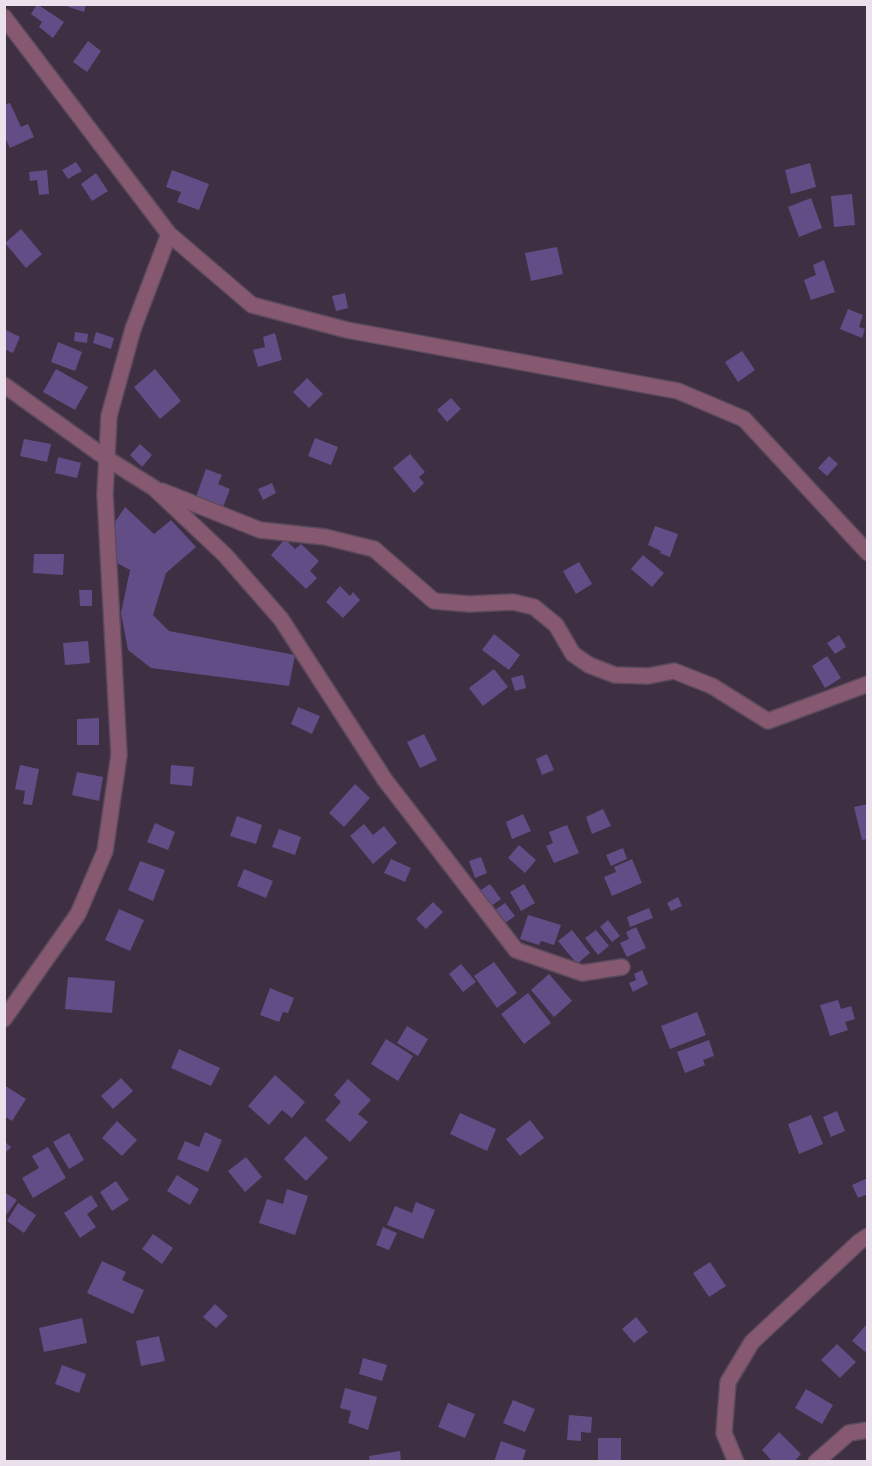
<!DOCTYPE html>
<html>
<head>
<meta charset="utf-8">
<style>
  body { margin:0 }
  #map { position:relative; width:872px; height:1466px; overflow:hidden; background:#3f2f42; font-family:Roboto,sans-serif }
  canvas { display:block }
  .frame { position:absolute; inset:0; border:6px solid #ebe1ed; pointer-events:none }
</style>
</head>
<body>
<div id="map">
<canvas width="872" height="1466"></canvas>
<div class="frame"></div>
</div>
<script>
const c = document.querySelector('canvas').getContext('2d');
c.lineJoin = 'round';
function fill(path, color) {
  c.fillStyle = color;
  c.fill(path, 'evenodd');
}
function toPath(rows) {
  const path = new Path2D();
  for (const r of rows) {
    path.moveTo(r[0], r[1]);
    for (let i = 2; i < r.length; i += 2) path.lineTo(r[i], r[i + 1]);
  }
  return path;
}
function stroke(path, color, width, dash) {
  c.strokeStyle = color;
  c.lineWidth = width;
  c.lineCap = dash ? 'butt' : 'round';
  c.setLineDash(dash || []);
  c.stroke(path);
}
const building = toPath([
  [37,4,64,22,53,38,39,27,42,22,31,14],
  [60,4,86,4,84,12],
  [88,41,101,51,87,72,73,62],
  [10,103,21,127,28,124,34,137,10,148,4,136,4,105],
  [76,162,82,171,68,179,62,170],
  [810,163,816,187,791,194,785,170],
  [47,170,49,194,39,195,37,180,30,181,29,172],
  [172,170,209,184,199,210,177,202,181,192,166,187],
  [96,173,108,191,92,201,81,184],
  [852,194,855,225,834,227,831,196],
  [811,198,822,228,799,237,788,207],
  [21,229,42,254,26,268,5,243],
  [557,247,563,274,531,281,525,253],
  [824,260,835,292,811,300,804,280,816,275,813,265],
  [345,293,348,308,336,311,332,296],
  [848,309,863,315,859,327,865,329,862,338,840,329],
  [4,329,20,337,13,353,4,349],
  [75,332,88,334,87,343,74,341],
  [96,332,114,338,111,349,93,343],
  [275,333,282,360,258,367,253,350,265,347,263,337],
  [58,342,82,352,75,371,51,362],
  [742,351,755,370,738,382,725,362],
  [56,369,88,387,75,410,43,392],
  [155,369,181,401,160,419,134,387],
  [307,378,323,394,309,408,293,392],
  [451,398,461,409,447,422,437,410],
  [315,438,338,447,331,465,308,456],
  [24,439,51,444,47,462,20,456],
  [140,444,152,455,142,467,130,455],
  [410,454,425,472,419,477,424,483,414,493,393,468],
  [829,456,838,464,827,476,818,468],
  [58,457,81,463,77,478,55,473],
  [206,469,222,475,218,484,230,489,223,507,196,497],
  [272,483,276,493,263,500,258,489],
  [125,507,154,534,171,520,196,547,166,573,153,615,169,631,295,655,289,686,151,668,128,650,121,613,130,570,115,562,115,522],
  [655,526,678,534,670,557,660,553,661,551,648,545],
  [285,539,295,549,301,544,319,561,310,571,317,578,306,589,271,555],
  [34,554,64,554,63,575,33,573],
  [643,555,664,573,652,587,631,569],
  [579,562,592,584,576,594,563,571],
  [340,586,350,596,353,592,360,600,343,618,326,602],
  [79,590,92,590,92,606,80,606],
  [494,634,520,655,509,670,482,650],
  [839,635,846,647,835,654,827,643],
  [88,641,90,663,65,665,63,643],
  [827,656,841,678,825,688,812,666],
  [494,669,508,687,483,706,469,688],
  [523,675,526,688,515,691,511,678],
  [298,707,320,716,312,734,291,724],
  [99,718,99,745,77,745,77,719],
  [424,734,437,760,420,768,407,742],
  [547,754,554,770,542,775,536,759],
  [20,765,39,769,32,805,23,804,25,791,15,789],
  [171,765,194,767,192,786,170,784],
  [77,772,103,777,99,801,72,795],
  [355,784,370,798,344,827,329,813],
  [868,804,868,839,862,840,854,807],
  [603,809,611,826,592,834,586,817],
  [523,814,531,831,512,839,506,822],
  [237,816,262,825,256,844,230,836],
  [155,823,175,832,168,850,147,842],
  [364,824,373,835,384,826,397,843,373,864,350,836],
  [567,825,579,853,554,863,546,846,553,843,549,832],
  [279,829,301,837,295,855,272,847],
  [519,845,536,860,525,873,508,858],
  [623,848,627,859,611,866,606,855],
  [481,857,487,873,475,878,469,861],
  [391,859,411,868,405,882,384,873],
  [632,859,642,883,612,896,604,877,616,872,614,867],
  [140,861,165,870,153,901,128,890],
  [244,869,273,881,266,898,237,886],
  [490,884,501,899,487,909,476,893],
  [524,884,535,903,521,911,510,892],
  [678,897,682,906,671,911,667,903],
  [433,902,443,912,426,929,416,919],
  [505,903,515,916,501,926,492,912],
  [649,908,653,918,630,927,627,917],
  [119,909,144,920,130,951,105,940],
  [528,915,561,925,554,945,541,941,539,945,520,939],
  [608,920,620,936,612,942,600,927],
  [636,927,646,948,627,957,620,943,629,939,626,932],
  [572,930,590,953,577,964,558,941],
  [596,930,609,946,598,955,585,938],
  [494,962,517,993,497,1008,474,976],
  [461,964,476,982,463,992,449,974],
  [642,970,648,984,633,992,629,983,636,980,634,974],
  [549,974,572,1001,554,1017,531,990],
  [68,977,115,981,112,1013,65,1009],
  [270,988,294,998,288,1013,283,1012,279,1022,260,1015],
  [528,993,551,1023,524,1044,501,1014],
  [838,1000,841,1009,851,1006,855,1019,845,1022,848,1030,830,1036,820,1005],
  [697,1012,706,1035,670,1049,661,1026],
  [407,1026,428,1039,418,1056,397,1043],
  [386,1039,413,1056,398,1081,371,1064],
  [709,1040,714,1056,703,1060,705,1065,685,1073,677,1052],
  [179,1049,220,1068,211,1086,171,1068],
  [275,1075,305,1102,292,1118,282,1110,269,1125,248,1106],
  [121,1078,133,1091,113,1109,101,1096],
  [348,1079,371,1100,358,1114,368,1122,350,1142,325,1120,341,1102,334,1095],
  [4,1085,26,1099,12,1121,4,1116],
  [837,1111,845,1131,831,1137,823,1117],
  [460,1113,496,1129,487,1151,450,1134],
  [811,1115,823,1144,799,1154,788,1124],
  [530,1120,544,1138,520,1156,506,1139],
  [117,1121,137,1140,122,1156,102,1138],
  [205,1132,222,1140,208,1172,177,1159,185,1141,199,1147],
  [69,1133,84,1160,69,1169,53,1142],
  [305,1136,328,1158,306,1181,284,1159],
  [4,1141,11,1147,4,1154],
  [48,1147,66,1178,33,1198,22,1178,39,1168,32,1156],
  [246,1157,262,1177,245,1192,228,1171],
  [177,1175,199,1189,190,1205,167,1191],
  [868,1178,868,1194,858,1198,852,1185],
  [116,1181,129,1200,112,1211,100,1192],
  [287,1189,308,1196,295,1235,259,1223,267,1199,283,1204],
  [4,1192,17,1200,4,1218],
  [91,1195,98,1206,87,1214,96,1227,80,1238,64,1213],
  [416,1202,435,1210,423,1239,387,1225,395,1206,412,1213],
  [18,1203,36,1215,24,1233,7,1221],
  [383,1227,397,1233,389,1250,376,1245],
  [153,1234,173,1248,162,1264,142,1249],
  [102,1261,126,1272,122,1280,144,1290,133,1314,87,1293],
  [710,1262,726,1286,709,1297,693,1273],
  [215,1304,228,1316,216,1328,203,1317],
  [636,1317,648,1332,634,1343,622,1329],
  [82,1318,87,1343,44,1352,39,1328],
  [866,1325,868,1326,868,1354,852,1341],
  [159,1336,165,1361,141,1366,136,1341],
  [837,1344,856,1362,840,1378,821,1360],
  [363,1358,387,1365,382,1381,359,1374],
  [62,1365,86,1374,79,1393,55,1384],
  [345,1388,377,1397,368,1430,348,1423,351,1411,340,1408],
  [806,1389,833,1405,822,1424,795,1408],
  [513,1400,535,1409,525,1432,503,1423],
  [448,1403,475,1414,465,1438,438,1427],
  [569,1415,592,1417,591,1433,581,1432,581,1441,567,1440],
  [779,1432,801,1454,794,1462,773,1462,762,1450],
  [598,1438,621,1438,621,1462,598,1462],
  [501,1441,526,1450,522,1462,494,1462],
  [400,1451,401,1462,370,1462,369,1456]
]);
const minor = toPath([
  [4,17,169,234,252,305,347,330,678,391,744,419,868,553],
  [4,385,106,458,154,488,225,555,281,619,385,780,516,950,582,973,622,967],
  [162,491,260,530,325,537,374,549,434,601,469,604,513,602,534,607,556,625,573,654,589,665,615,675,648,676,674,671,712,686,768,721,868,684],
  [4,1019,78,914,105,851,119,755,105,494,109,416,133,329,169,234],
  [736,1462,724,1433,728,1382,752,1342,859,1242,868,1236],
  [816,1462,849,1433,868,1430]
]);
fill(building, '#634d86');
stroke(minor, '#5b4b5d', 18);
stroke(minor, '#865971', 15);
</script>
</body>
</html>
